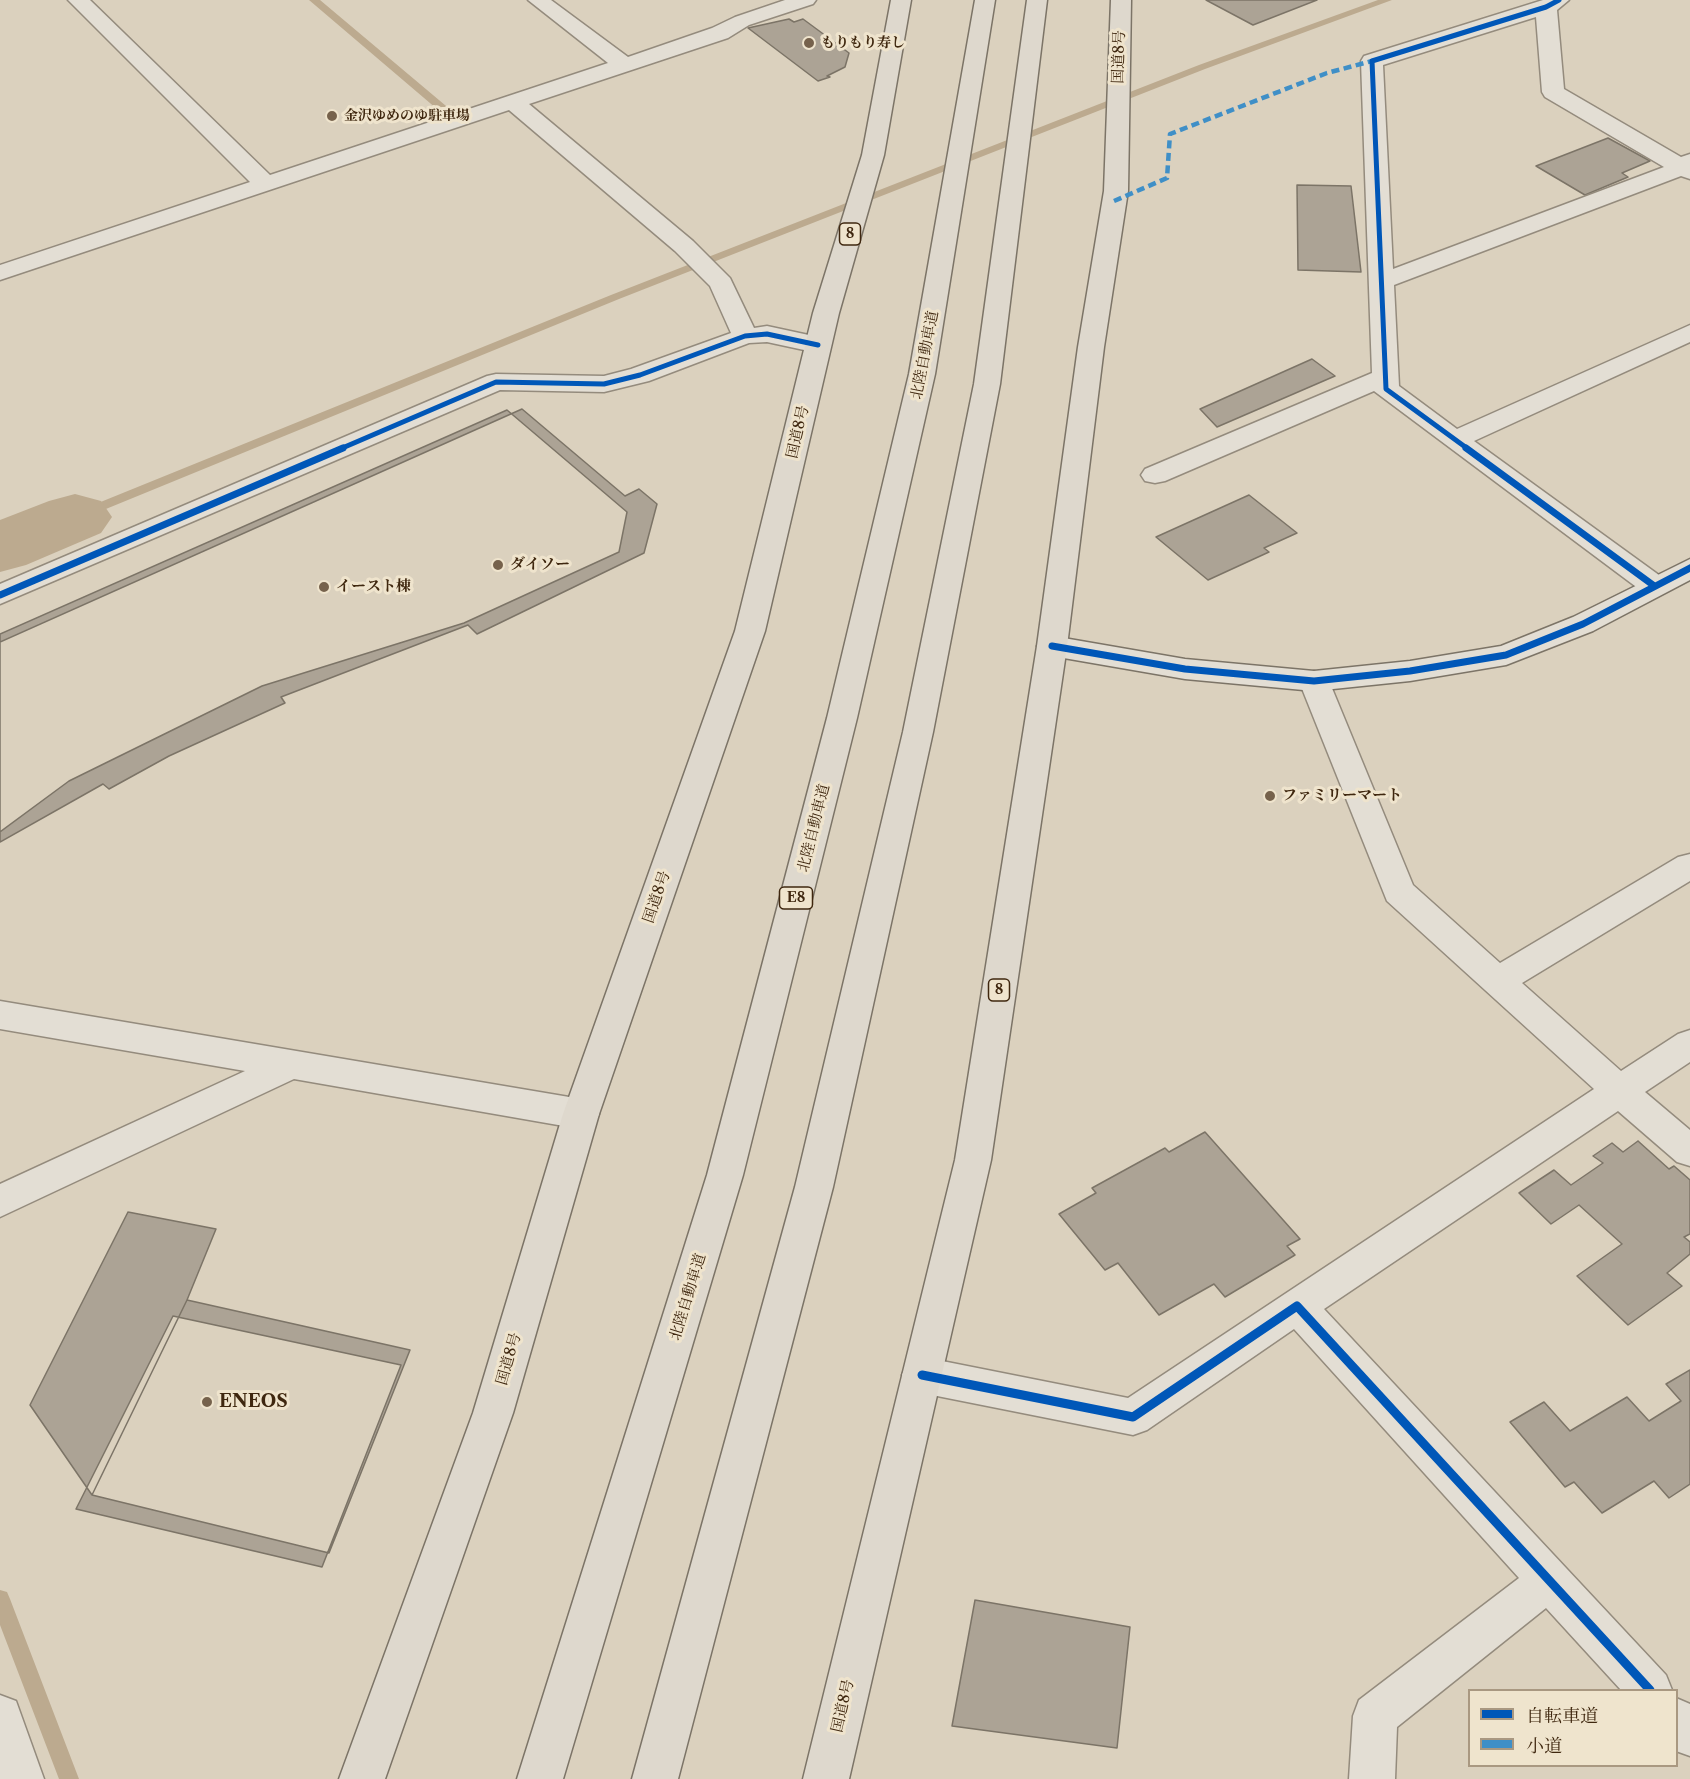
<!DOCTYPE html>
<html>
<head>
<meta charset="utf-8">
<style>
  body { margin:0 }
  #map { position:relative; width:1690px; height:1779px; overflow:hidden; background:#dbd1be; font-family:"Libre Caslon Text","Noto Serif JP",serif }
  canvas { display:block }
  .legend { position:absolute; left:1468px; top:1689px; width:210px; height:78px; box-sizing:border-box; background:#efe4cd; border:2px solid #a99881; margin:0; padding:8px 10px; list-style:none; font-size:18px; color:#3f270f }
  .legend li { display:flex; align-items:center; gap:12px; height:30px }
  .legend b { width:30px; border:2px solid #a99881 }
</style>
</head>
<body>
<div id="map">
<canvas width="1690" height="1779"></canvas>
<ul class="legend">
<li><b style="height:8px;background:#0057b8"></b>自転車道</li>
<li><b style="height:8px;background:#3f8fc7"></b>小道</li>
</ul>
</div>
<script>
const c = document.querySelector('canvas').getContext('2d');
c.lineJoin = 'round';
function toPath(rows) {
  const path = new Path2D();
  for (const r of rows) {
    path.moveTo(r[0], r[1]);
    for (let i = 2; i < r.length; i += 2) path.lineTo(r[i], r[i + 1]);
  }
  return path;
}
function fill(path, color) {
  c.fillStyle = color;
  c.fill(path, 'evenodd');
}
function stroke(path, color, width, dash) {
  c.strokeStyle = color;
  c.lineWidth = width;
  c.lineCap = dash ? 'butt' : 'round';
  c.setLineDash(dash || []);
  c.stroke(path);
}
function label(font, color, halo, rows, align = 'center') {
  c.font = font + ' "Libre Caslon Text","Noto Serif JP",serif';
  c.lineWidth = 6;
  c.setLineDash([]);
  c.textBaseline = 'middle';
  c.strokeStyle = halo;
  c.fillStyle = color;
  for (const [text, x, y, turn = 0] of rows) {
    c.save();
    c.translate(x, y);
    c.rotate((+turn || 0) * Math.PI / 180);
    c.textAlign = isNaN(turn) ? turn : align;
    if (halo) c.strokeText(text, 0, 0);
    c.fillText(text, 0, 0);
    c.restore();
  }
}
const stream = toPath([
  [309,0,320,0,452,111,452,115,444,115,309,0],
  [1378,0,1392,0,1205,69,619,299,79,520,75,521,69,517,71,514,611,295,1199,65,1378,0],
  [0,1590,7,1592,10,1599,79,1779,59,1779,0,1625,0,1590]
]);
const river = toPath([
  [75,494,101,501,112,517,101,533,26,565,0,572,0,520,49,501,75,494]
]);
const building = toPath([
  [1206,0,1317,0,1253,25,1206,0],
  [789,19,794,22,803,19,849,53,845,67,827,76,830,77,818,81,748,28,789,19],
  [1608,138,1650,161,1622,173,1628,177,1585,195,1536,166,1608,138],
  [1297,185,1351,186,1361,272,1298,270,1297,185],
  [1312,359,1335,376,1217,427,1200,409,1312,359],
  [522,409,625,496,639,489,657,504,644,553,477,634,468,625,281,697,285,703,169,756,109,789,103,784,0,842,0,642,522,409],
  [507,410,627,512,619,552,464,623,262,686,69,781,0,832,0,634,507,410],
  [1249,495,1297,533,1264,548,1269,552,1208,580,1156,537,1249,495],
  [1205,1132,1300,1239,1287,1246,1295,1255,1225,1297,1214,1284,1159,1315,1118,1263,1105,1270,1059,1214,1096,1193,1092,1188,1165,1148,1169,1152,1205,1132],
  [1638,1141,1669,1169,1674,1166,1690,1180,1690,1234,1684,1237,1690,1242,1690,1254,1667,1273,1682,1286,1628,1325,1577,1276,1622,1244,1579,1205,1551,1224,1519,1193,1554,1170,1571,1185,1603,1163,1593,1156,1612,1143,1623,1152,1638,1141],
  [128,1212,216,1229,187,1300,92,1495,30,1405,128,1212],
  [187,1300,410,1350,329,1553,92,1495,187,1300],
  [173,1316,401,1365,322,1567,76,1509,173,1316],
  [1690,1370,1690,1484,1669,1498,1654,1481,1602,1513,1574,1482,1565,1487,1510,1422,1544,1402,1570,1431,1627,1397,1649,1421,1681,1401,1666,1384,1690,1370],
  [975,1600,1130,1627,1117,1748,952,1726,975,1600]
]);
const street = toPath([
  [68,0,90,0,270,175,608,63,528,0,551,0,628,57,712,28,735,17,785,0,816,0,813,4,749,25,728,38,529,104,693,241,730,278,754,328,767,326,818,337,827,340,831,345,827,350,818,353,767,342,749,343,649,381,604,392,500,390,0,604,0,584,487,376,496,374,604,376,631,369,731,333,710,286,675,251,509,110,0,280,0,265,250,182,68,0],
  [1543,0,1569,0,1557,10,1564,89,1681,157,1690,154,1690,179,1681,176,1394,285,1399,386,1457,429,1690,325,1690,342,1474,441,1663,578,1667,585,1663,592,1653,594,1643,592,1374,391,1165,481,1155,483,1145,481,1141,475,1145,469,1372,373,1361,61,1364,56,1543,0],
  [1536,17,1542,92,1545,97,1664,167,1393,269,1383,65,1536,17],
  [1314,671,1325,674,1329,681,1413,885,1500,963,1678,857,1690,854,1690,881,1522,983,1621,1071,1678,1034,1690,1030,1690,1062,1645,1092,1690,1130,1690,1166,1677,1162,1618,1111,1324,1309,1666,1675,1672,1690,1621,1690,1546,1608,1397,1727,1395,1779,1349,1779,1353,1716,1359,1700,1519,1578,1294,1329,1147,1430,1133,1435,922,1393,908,1388,902,1375,908,1362,922,1357,1128,1398,1594,1089,1387,901,1299,681,1303,674,1314,671],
  [0,1001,581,1099,594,1104,599,1114,594,1124,581,1129,294,1079,0,1217,0,1184,245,1071,0,1029,0,1001],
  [0,1695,16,1701,44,1779,0,1779,0,1695],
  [1676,1698,1690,1704,1690,1756,1676,1751,1676,1698]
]);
const secondary = toPath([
  [1690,559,1690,580,1593,631,1506,665,1410,681,1314,691,1185,679,1052,656,1042,653,1037,646,1042,639,1052,636,1185,659,1314,671,1410,661,1501,646,1573,617,1690,559]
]);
const highway = toPath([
  [891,0,911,0,884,155,839,313,765,631,599,1114,513,1413,385,1779,339,1779,473,1413,563,1114,735,631,813,313,862,155,891,0],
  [975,0,995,0,935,374,857,718,743,1175,563,1779,517,1779,707,1175,827,718,909,374,975,0],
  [1027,0,1047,0,1000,384,933,732,833,1187,678,1779,632,1779,795,1187,903,732,974,384,1027,0],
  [1111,0,1131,0,1128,191,1104,347,1067,646,991,1160,849,1779,803,1779,955,1160,1037,646,1078,347,1104,191,1111,0]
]);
const quiet = toPath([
  [1114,201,1167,178,1170,134,1327,73,1372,61]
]);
const cyclewayFar2 = toPath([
  [340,449,496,382,604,384,640,375,745,336,767,334,818,345],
  [1468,449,1386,389,1372,61,1546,7,1559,0]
]);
const cyclewayFar1 = toPath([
  [1466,448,1653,585],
  [0,595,343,448],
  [1052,646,1185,669,1314,681,1410,671,1506,655,1583,624,1690,568]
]);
const cycleway = toPath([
  [922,1375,1133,1417,1297,1306,1650,1690]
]);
const markers = [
  [809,43,6,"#76624c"],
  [332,116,6,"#76624c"],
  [498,565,6,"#76624c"],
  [324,587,6,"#76624c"],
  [1270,796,6,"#76624c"],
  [207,1402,6,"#76624c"]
];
const farPoinames = [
  ["もりもり寿し",821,43],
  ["金沢ゆめのゆ駐車場",344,116]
];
const shields = [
  [850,234,21],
  [796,898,33],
  [999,990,21]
];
const shieldNames = [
  ["8",850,234],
  ["E8",796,898],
  ["8",999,990]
];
const streetNames = [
  ["国道8号",1119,57,-88],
  ["北陸自動車道",925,355,-79],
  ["国道8号",798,432,-77],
  ["北陸自動車道",814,828,-76],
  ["国道8号",657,897,-71],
  ["北陸自動車道",688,1297,-73],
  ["国道8号",509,1359,-74],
  ["国道8号",843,1706,-77]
];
const poiNames = [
  ["ダイソー",510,565],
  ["イースト棟",336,587],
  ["ファミリーマート",1282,796]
];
const nearPoinames = [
  ["ENEOS",219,1402]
];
fill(stream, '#bcaa8f');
fill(river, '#bcaa8f');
fill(building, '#aca395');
stroke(building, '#7c7467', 1.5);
stroke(street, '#948b7d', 3);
stroke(secondary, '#7c7467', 3);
stroke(highway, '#7c7467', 3);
fill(street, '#e3ded4');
fill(secondary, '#e3ded4');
fill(highway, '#ded8cd');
stroke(quiet, '#3f8fc7', 4.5, [8, 4.5]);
stroke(cyclewayFar2, '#0057b8', 5);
stroke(cyclewayFar1, '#0057b8', 7);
stroke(cycleway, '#0057b8', 9);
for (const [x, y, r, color] of markers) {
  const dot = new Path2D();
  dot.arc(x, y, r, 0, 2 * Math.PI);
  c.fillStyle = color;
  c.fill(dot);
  stroke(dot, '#efe4cd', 2);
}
label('bold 14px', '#3f270f', '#efe4cd', farPoinames, 'left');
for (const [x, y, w] of shields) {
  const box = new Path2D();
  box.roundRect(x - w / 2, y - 11, w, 22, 4.5);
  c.fillStyle = '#efe4cd';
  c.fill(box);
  stroke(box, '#3f270f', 1.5);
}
label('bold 14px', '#3f270f', null, shieldNames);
label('15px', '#3f270f', '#efe4cd', streetNames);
label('bold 15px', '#3f270f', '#efe4cd', poiNames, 'left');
label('bold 18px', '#3f270f', '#efe4cd', nearPoinames, 'left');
</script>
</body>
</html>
